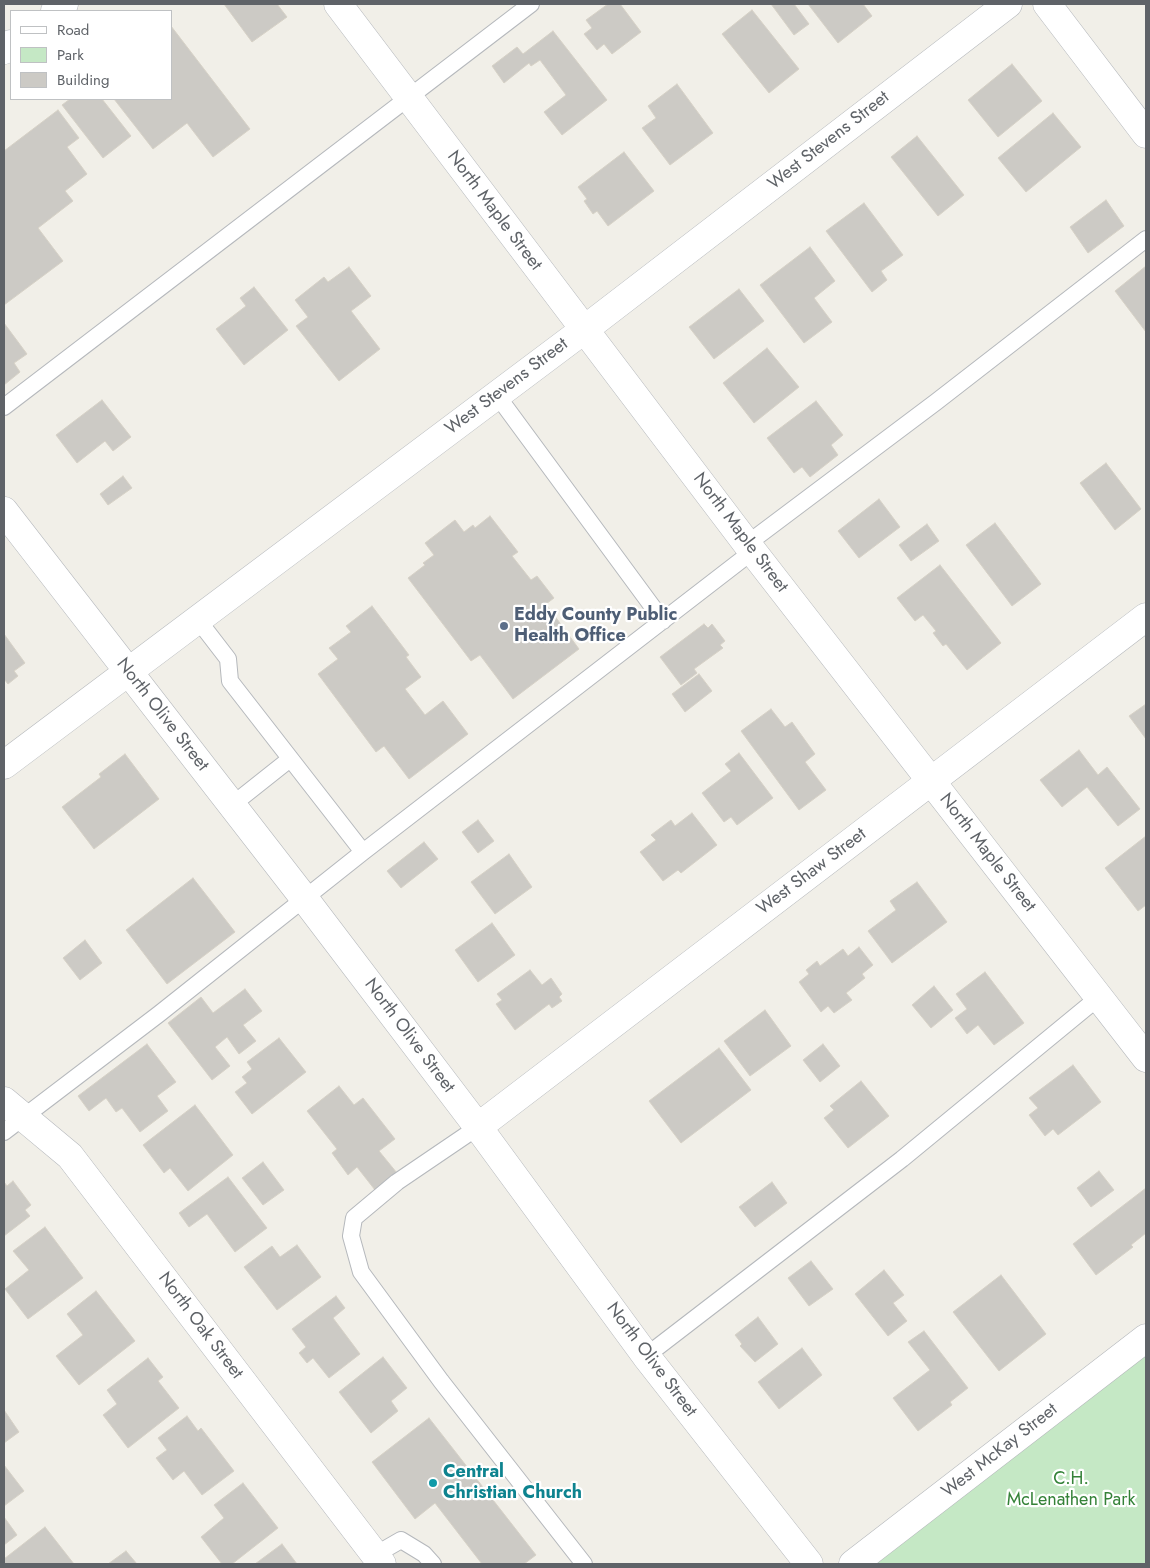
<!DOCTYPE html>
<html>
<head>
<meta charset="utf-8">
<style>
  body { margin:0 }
  #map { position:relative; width:1150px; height:1568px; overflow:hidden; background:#f1efe8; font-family:Jost,sans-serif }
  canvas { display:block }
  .frame { position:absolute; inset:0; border:5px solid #5f6368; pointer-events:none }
  .legend { position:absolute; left:10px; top:10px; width:162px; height:90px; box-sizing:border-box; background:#fff; border:1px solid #bfc1c3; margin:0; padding:6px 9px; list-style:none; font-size:15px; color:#5f6368 }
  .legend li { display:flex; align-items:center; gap:10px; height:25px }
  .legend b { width:25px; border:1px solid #bfc1c3 }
</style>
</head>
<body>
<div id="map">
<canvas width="1150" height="1568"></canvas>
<div class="frame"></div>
<ul class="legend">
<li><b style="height:6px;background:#fff"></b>Road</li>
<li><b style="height:14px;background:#c5e8c5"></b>Park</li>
<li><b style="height:14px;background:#cccac5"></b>Building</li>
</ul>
</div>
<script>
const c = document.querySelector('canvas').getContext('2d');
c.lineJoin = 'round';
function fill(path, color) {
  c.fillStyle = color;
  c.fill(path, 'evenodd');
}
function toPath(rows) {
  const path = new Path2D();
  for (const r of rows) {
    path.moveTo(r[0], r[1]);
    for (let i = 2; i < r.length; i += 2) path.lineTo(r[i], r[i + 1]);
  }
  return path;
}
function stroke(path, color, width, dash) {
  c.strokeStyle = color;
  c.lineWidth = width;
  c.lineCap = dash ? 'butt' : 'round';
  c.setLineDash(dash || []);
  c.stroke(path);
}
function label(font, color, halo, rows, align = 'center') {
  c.font = font + ' Jost,sans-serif';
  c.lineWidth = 4.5;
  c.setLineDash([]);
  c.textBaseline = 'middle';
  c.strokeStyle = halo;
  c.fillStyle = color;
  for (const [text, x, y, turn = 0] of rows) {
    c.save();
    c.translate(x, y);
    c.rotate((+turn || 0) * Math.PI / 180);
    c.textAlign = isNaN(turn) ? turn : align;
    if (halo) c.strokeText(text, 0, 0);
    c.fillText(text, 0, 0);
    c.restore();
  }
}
const green = toPath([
  [1146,1338,1146,1564,853,1564]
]);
const building = toPath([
  [224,4,277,4,287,17,252,42,224,4],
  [608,4,620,4,641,32,612,54,604,44,597,50,584,34,592,28,586,20,608,4],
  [771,4,794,4,809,24,794,35,771,4],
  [808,4,863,4,872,16,838,43,808,4],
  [752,10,799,69,769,93,722,34,752,10],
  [171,26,250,129,213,157,187,123,153,149,114,99,171,99,171,26],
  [553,31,607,100,562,135,544,112,566,95,540,60,531,66,529,63,504,83,492,66,517,47,523,54,553,31],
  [1012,64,1042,101,998,137,968,100,1012,64],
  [677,84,713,133,670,165,642,128,656,118,648,106,677,84],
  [70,99,102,99,131,136,103,158,62,105,70,99],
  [58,110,79,138,67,147,87,174,65,191,73,201,38,228,63,261,4,305,4,151,58,110],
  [1053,113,1081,147,1026,192,998,158,1053,113],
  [917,136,964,195,938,216,891,157,917,136],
  [624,152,654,191,608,226,597,211,593,214,584,201,587,199,578,187,624,152],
  [1106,200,1124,226,1088,253,1070,227,1106,200],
  [864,203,903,255,881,271,887,280,872,292,826,231,864,203],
  [810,247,835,281,814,298,832,322,804,343,760,285,810,247],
  [1146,266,1146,332,1115,291,1146,266],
  [349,267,371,296,351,311,380,349,339,381,296,326,308,317,295,300,324,277,328,282,349,267],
  [254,287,288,330,244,365,216,329,246,306,240,298,254,287],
  [739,289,764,321,714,359,689,327,739,289],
  [4,323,27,354,14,363,20,372,4,385,4,323],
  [767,348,799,387,754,423,723,383,767,348],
  [102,400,131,437,113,451,105,441,77,463,56,435,102,400],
  [816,401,843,435,831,445,838,455,810,477,802,467,794,473,767,438,816,401],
  [1106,463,1141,509,1115,530,1080,483,1106,463],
  [123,476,132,488,108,505,100,494,123,476],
  [879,499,900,527,859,558,838,531,879,499],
  [490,516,518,552,512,556,531,580,537,576,554,598,546,604,579,649,513,699,480,655,471,661,408,578,425,565,423,563,434,555,425,543,455,520,464,532,473,525,475,528,490,516],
  [995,523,1041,584,1012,606,966,545,995,523],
  [927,524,939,541,911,561,899,545,927,524],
  [940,565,1001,643,967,670,946,644,943,646,933,633,936,631,923,615,915,621,897,598,940,565],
  [372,606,409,655,406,657,421,677,405,689,425,715,443,701,468,734,409,779,384,746,376,752,318,674,338,659,329,648,351,632,346,626,372,606],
  [704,624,708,628,712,624,725,641,720,645,723,648,694,669,697,673,681,685,660,657,704,624],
  [4,634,25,663,14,671,18,676,8,684,4,679,4,634],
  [699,674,712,691,685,712,672,694,699,674],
  [1146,704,1146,739,1129,716,1146,704],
  [771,709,785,727,792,722,815,754,805,762,826,790,799,810,741,731,771,709],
  [1079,750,1098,775,1107,767,1140,809,1118,826,1087,787,1062,807,1040,780,1079,750],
  [739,753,773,798,737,825,731,817,724,822,702,793,731,771,725,764,739,753],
  [125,754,159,799,94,849,62,807,101,777,99,774,125,754],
  [692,813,717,845,681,873,678,870,663,881,640,852,656,840,651,835,671,820,675,826,692,813],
  [478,820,494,841,478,853,462,832,478,820],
  [1146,836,1146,905,1138,911,1105,868,1146,836],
  [424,842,438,859,401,888,387,871,424,842],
  [509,854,532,887,495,914,471,882,509,854],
  [193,878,235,932,167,984,126,930,193,878],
  [917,882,947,922,892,963,868,931,896,910,890,901,917,882],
  [492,923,515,955,478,982,455,950,492,923],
  [85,940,102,963,80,980,63,958,85,940],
  [859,947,873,965,862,974,865,978,846,993,852,1000,834,1013,828,1006,821,1012,799,982,809,974,806,970,817,961,820,966,843,949,848,956,859,947],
  [530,970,542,985,551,978,562,994,559,997,562,1001,552,1008,549,1004,515,1030,496,1004,502,1000,497,994,530,970],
  [985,972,1024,1023,994,1045,978,1025,967,1034,955,1018,967,1009,956,994,985,972],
  [934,986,953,1010,931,1028,912,1005,934,986],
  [245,989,262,1011,243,1025,256,1041,239,1054,227,1037,215,1047,230,1066,212,1080,168,1023,201,997,213,1013,245,989],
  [765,1010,791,1046,750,1076,724,1041,765,1010],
  [279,1038,306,1072,252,1114,235,1092,247,1083,242,1077,252,1069,247,1062,279,1038],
  [147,1044,176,1082,157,1096,168,1111,140,1132,122,1108,116,1112,106,1098,89,1111,78,1096,147,1044],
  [823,1044,840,1066,820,1082,803,1060,823,1044],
  [719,1048,751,1090,681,1143,649,1101,719,1048],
  [1073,1065,1101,1102,1058,1135,1053,1129,1045,1136,1029,1115,1038,1108,1029,1098,1073,1065],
  [861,1081,889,1116,848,1148,824,1118,834,1110,830,1106,861,1081],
  [339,1086,354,1105,363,1098,395,1139,379,1151,397,1173,375,1190,357,1167,348,1175,332,1153,337,1149,307,1111,339,1086],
  [195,1105,233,1155,188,1191,170,1168,164,1173,143,1145,195,1105],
  [263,1162,284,1190,263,1205,242,1178,263,1162],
  [1099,1171,1114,1190,1091,1207,1077,1188,1099,1171],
  [228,1177,267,1228,235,1252,207,1214,189,1227,179,1213,228,1177],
  [13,1181,31,1205,25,1210,30,1216,4,1236,4,1182,7,1186,13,1181],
  [772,1182,787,1203,755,1227,739,1207,772,1182],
  [1146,1188,1146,1233,1131,1245,1133,1247,1096,1275,1073,1244,1146,1188],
  [45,1227,83,1278,28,1319,5,1289,29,1270,13,1251,45,1227],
  [297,1245,321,1277,277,1310,244,1267,272,1246,280,1257,297,1245],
  [811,1261,833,1289,809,1306,788,1278,811,1261],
  [884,1270,904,1295,893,1303,907,1321,888,1336,855,1294,884,1270],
  [1001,1275,1046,1334,999,1371,953,1312,1001,1275],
  [96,1291,135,1341,79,1385,56,1356,83,1335,67,1314,96,1291],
  [336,1296,345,1308,333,1318,360,1354,329,1378,313,1358,307,1363,299,1353,306,1347,292,1329,336,1296],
  [758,1317,778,1344,755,1362,740,1346,742,1344,735,1335,758,1317],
  [924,1331,968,1388,950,1402,952,1405,918,1431,893,1398,930,1370,908,1342,924,1331],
  [802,1348,822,1375,779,1409,758,1382,802,1348],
  [383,1357,407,1388,391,1401,398,1411,371,1433,339,1392,383,1357],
  [148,1358,163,1377,158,1381,179,1408,128,1448,103,1415,117,1404,107,1390,148,1358],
  [4,1410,19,1432,4,1443,4,1410],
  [187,1416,198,1431,201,1428,234,1471,202,1495,184,1471,173,1480,156,1458,167,1450,158,1438,187,1416],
  [429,1418,536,1555,524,1564,482,1564,435,1503,415,1519,372,1462,429,1418],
  [4,1465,24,1491,4,1506,4,1465],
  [243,1483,278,1528,232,1564,222,1564,201,1537,224,1518,214,1505,243,1483],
  [4,1517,17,1535,4,1545,4,1517],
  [45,1527,74,1564,4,1564,4,1559,45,1527],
  [282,1544,297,1564,255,1564,282,1544],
  [126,1551,137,1564,108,1564,126,1551]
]);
const lane = toPath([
  [496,394,663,621],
  [4,407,531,4],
  [747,544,936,402,1146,239],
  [198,620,228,659,230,681,363,852],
  [232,805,290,759],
  [478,1127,397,1182,354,1218,351,1236,361,1272,441,1381,584,1564],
  [4,1132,159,1014,363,852,753,551],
  [646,1356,902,1159,1099,997],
  [375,1555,401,1540,424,1554,433,1564]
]);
const street = toPath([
  [338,4,747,544,1146,1058],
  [1047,4,1146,134],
  [4,511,304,898,478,1127,646,1356,809,1564],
  [4,765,585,329,1008,4],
  [4,1101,70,1156,382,1564],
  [478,1127,1146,617],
  [853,1564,1146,1338]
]);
const secondary = toPath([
  [55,11,64,4],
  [4,50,11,44]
]);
const markers = [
  [504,626,5,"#5c6f8a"],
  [433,1483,5,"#0f9aa8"]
];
const streetNames = [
  ["West Stevens Street",829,141,-38],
  ["North Maple Street",494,211,53],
  ["West Stevens Street",507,387,-37],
  ["North Maple Street",740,533,53],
  ["North Olive Street",162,715,52],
  ["North Maple Street",987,853,52],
  ["West Shaw Street",812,872,-37],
  ["North Olive Street",409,1036,53],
  ["North Oak Street",200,1326,53],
  ["North Olive Street",651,1360,53],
  ["West McKay Street",1000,1451,-38]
];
const serviceNames = [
  ["Eddy County Public",514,616],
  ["Health Office",514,637]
];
const cultureNames = [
  ["Central",443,1473],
  ["Christian Church",443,1494]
];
const parkNames = [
  ["C.H.",1071,1480],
  ["McLenathen Park",1071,1501]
];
fill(green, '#c5e8c5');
fill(building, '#cccac5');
stroke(building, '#d6d1c6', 1);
stroke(lane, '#b5b8bc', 18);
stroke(street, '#b5b8bc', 29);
stroke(secondary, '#b6babf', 29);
stroke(lane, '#fff', 16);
stroke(street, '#fff', 28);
stroke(secondary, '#fff', 28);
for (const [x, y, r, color] of markers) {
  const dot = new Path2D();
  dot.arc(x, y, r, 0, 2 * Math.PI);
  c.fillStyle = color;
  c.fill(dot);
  stroke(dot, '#fff', 2);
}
label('18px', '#5f6368', '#fff', streetNames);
label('bold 18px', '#4e5e75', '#fff', serviceNames, 'left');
label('bold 18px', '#0d838f', '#fff', cultureNames, 'left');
label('18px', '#348238', '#fff', parkNames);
</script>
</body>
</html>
